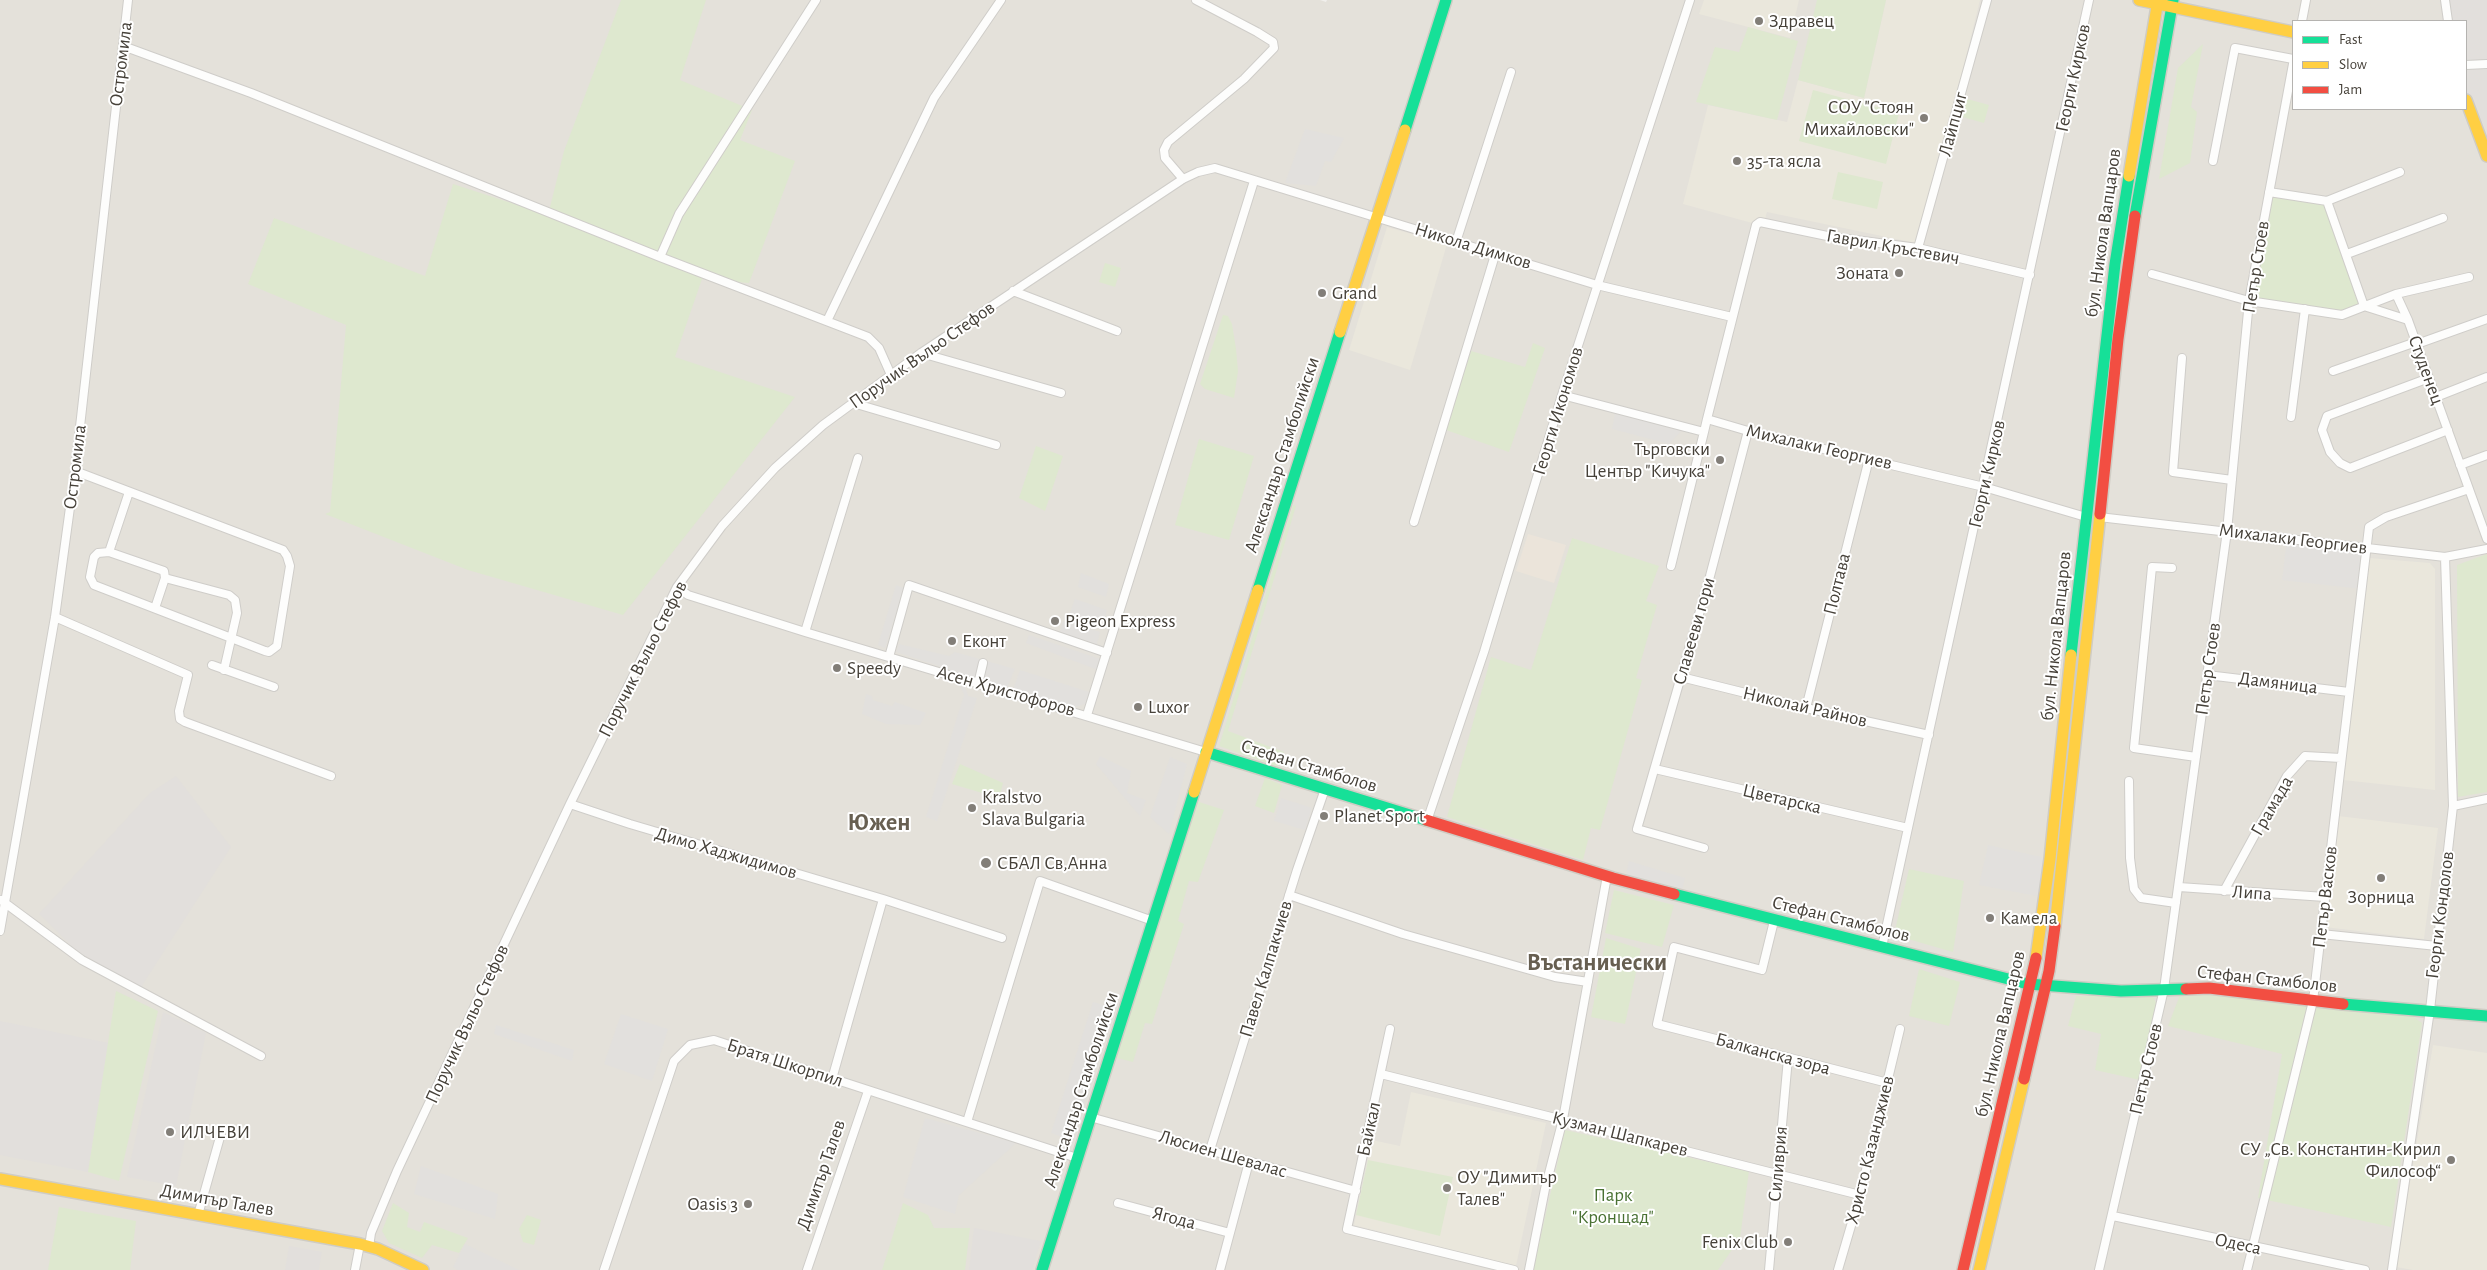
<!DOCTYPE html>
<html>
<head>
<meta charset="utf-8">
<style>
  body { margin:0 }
  #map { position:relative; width:2487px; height:1270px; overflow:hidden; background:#f1efec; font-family:"Alegreya Sans",sans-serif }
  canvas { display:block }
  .legend { position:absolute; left:2292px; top:20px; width:175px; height:90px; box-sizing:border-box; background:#fff; border:1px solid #b5b3b0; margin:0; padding:6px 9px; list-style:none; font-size:15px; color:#464139 }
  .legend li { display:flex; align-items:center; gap:10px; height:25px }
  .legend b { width:25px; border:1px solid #b5b3b0 }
</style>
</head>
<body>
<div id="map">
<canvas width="2487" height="1270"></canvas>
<ul class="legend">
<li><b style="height:6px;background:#16e098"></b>Fast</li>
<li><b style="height:6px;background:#ffcf43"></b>Slow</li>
<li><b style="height:6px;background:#f24e42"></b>Jam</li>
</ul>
</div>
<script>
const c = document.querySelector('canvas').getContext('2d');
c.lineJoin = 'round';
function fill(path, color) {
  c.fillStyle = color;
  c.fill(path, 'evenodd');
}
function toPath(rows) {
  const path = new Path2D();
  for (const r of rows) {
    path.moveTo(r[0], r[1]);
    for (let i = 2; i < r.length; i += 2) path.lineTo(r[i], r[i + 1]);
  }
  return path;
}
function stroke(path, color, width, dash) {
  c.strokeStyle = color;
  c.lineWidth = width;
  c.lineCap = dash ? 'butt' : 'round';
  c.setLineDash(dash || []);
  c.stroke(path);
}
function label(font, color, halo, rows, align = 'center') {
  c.font = font + ' "Alegreya Sans",sans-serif';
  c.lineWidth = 4;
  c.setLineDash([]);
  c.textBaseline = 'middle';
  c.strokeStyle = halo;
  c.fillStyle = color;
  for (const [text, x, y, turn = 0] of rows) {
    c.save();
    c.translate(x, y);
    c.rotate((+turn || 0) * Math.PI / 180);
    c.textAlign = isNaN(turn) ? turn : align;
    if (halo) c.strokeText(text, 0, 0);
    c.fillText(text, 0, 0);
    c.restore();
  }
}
const residential = toPath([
  [0,0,1320,0,1326,2,1327,0,2487,0,2487,1270,0,1270],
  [2293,21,2466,21,2466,109,2293,109]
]);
const commercial = toPath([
  [1528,534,1566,545,1554,583,1516,571]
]);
const industrial = toPath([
  [2445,0,2487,0,2487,153,2466,99,2466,21,2448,21],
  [176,776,231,847,141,987,106,970,76,950,39,914,150,793],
  [163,1012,206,1033,176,1186,127,1177],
  [0,1021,109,1043,88,1172,0,1155],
  [974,1228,1041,1241,1032,1270,969,1270],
  [289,1246,322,1252,319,1270,285,1270]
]);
const education = toPath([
  [1704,0,1799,0,1790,38,1699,14],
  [1886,0,1980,0,1920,244,1767,212,1763,226,1683,204,1708,105,1787,122,1798,80,1864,98],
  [1387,227,1447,244,1410,370,1349,350],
  [2369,558,2430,563,2435,569,2435,790,2343,780],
  [2338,816,2438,828,2424,939,2325,927],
  [2433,1045,2487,1053,2487,1270,2413,1270,2396,1267],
  [1411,1092,1546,1123,1516,1266,1354,1225,1372,1140,1400,1146]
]);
const green = toPath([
  [621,0,706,0,680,80,752,110,740,140,795,161,749,283,702,279,675,357,795,397,623,615,468,570,325,514,330,512,346,325,248,284,274,218,425,276,453,184,548,215,564,151],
  [1817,0,1886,0,1864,98,1798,80],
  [1748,27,1798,41,1777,120,1696,102,1715,47,1739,52],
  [2203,44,2191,107,2197,112,2190,163,2159,179,2178,68],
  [1813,90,1899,113,1886,164,1799,141],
  [1960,97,1989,105,1984,123,1955,115],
  [1838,172,1883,182,1877,209,1832,199],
  [2269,192,2327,201,2364,306,2342,315,2249,301],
  [1105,263,1121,268,1115,287,1099,282],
  [1223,315,1228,316,1232,324,1236,349,1238,371,1234,398,1205,389,1200,384],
  [1533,343,1545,348,1509,452,1446,430,1471,351,1525,367],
  [1199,439,1254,456,1229,540,1175,525],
  [1036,446,1063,456,1045,511,1019,498],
  [1293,505,1296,506,1228,731,1284,752,1278,767,1219,746],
  [1572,538,1659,566,1646,601,1657,605,1636,678,1642,680,1600,830,1591,828,1583,860,1447,817,1491,657,1531,670],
  [2487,554,2487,792,2458,797,2457,565],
  [960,764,1003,783,999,798,952,784],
  [1265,778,1282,785,1274,813,1255,806],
  [1196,801,1224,810,1198,882,1189,881,1178,921,1184,924,1152,1024,1145,1023,1133,1062,1113,1057],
  [1909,869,1964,881,1953,952,1894,935],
  [1614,890,1674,905,1662,947,1605,933],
  [1606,938,1641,949,1625,1024,1591,1017],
  [1919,969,1960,982,1949,1026,1909,1016],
  [116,991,158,1011,119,1181,88,1172],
  [2219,994,2412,1016,2422,1023,2391,1227,2258,1198,2282,1054,2168,1026,2180,995],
  [2076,996,2153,996,2157,1005,2140,1080,2095,1070,2101,1034,2068,1026],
  [1565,1130,1749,1171,1740,1238,1718,1270,1533,1270],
  [1368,1160,1453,1177,1440,1236,1356,1215],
  [393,1203,409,1213,407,1227,420,1232,424,1222,468,1238,459,1253,432,1245,422,1258,389,1243,382,1231],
  [903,1203,928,1215,934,1228,970,1228,965,1270,882,1270],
  [59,1207,136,1221,130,1270,48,1270],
  [527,1215,541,1220,534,1245,523,1242,519,1229]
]);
const parking = toPath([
  [1305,129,1344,138,1331,162,1325,161,1316,186,1285,183],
  [1616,409,1685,427,1669,444,1612,429],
  [2287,539,2365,548,2361,589,2282,580],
  [1081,573,1109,584,1106,597,1078,587],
  [896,585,904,588,885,648,878,645],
  [1075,599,1107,610,1104,624,1070,613],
  [1063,621,1100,632,1096,647,1059,634],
  [806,634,963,680,968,696,977,698,937,821,926,817,964,695,959,683,805,636],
  [1029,635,1100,659,1098,670,1026,643],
  [899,644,949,656,955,652,1015,669,1007,688,896,652],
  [1020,670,1089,692,1088,703,1075,707,1013,690],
  [866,694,872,696,873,700,892,706,895,702,926,713,920,725,886,724,862,714],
  [1100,756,1131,771,1127,793,1146,800,1140,816,1096,764],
  [1170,757,1187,764,1169,834,1150,817],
  [1281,798,1312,808,1305,830,1274,821],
  [1988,845,2050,859,2042,897,1979,885],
  [1629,861,1685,878,1681,894,1625,879],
  [1093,1002,1115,1008,1073,1141,1051,1133],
  [621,1014,668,1029,652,1081,604,1064],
  [496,1025,574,1050,572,1061,494,1034],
  [925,1118,1016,1143,959,1195,955,1214,903,1197],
  [421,1166,498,1194,495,1219,414,1194],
  [465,1244,519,1270,458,1270,453,1267]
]);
const street = toPath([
  [2445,0,2448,21],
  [2302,21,2306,0],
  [123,46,251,93,660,257,868,337,879,348,891,375],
  [2466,65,2487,64],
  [2213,161,2235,48,2293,59],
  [1183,179,1165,158,1164,150,1168,142,1244,79,1274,48,1273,42,1257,32,1196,0],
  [2269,192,2327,201,2364,306,2408,320,2487,539],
  [2327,201,2400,172],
  [1456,242,1511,72],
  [1918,248,1987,0],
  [2347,254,2443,218],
  [660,257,679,214,816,0],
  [2152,274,2249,301,2342,315,2396,294,2469,277],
  [1013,291,1117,331],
  [2396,294,2408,320],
  [827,321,934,98,1001,0],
  [2417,344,2487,319],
  [921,353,1061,393],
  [2182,358,2173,472,2232,480],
  [2333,371,2416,342],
  [2429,378,2327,416,2322,430,2330,452,2340,463,2350,468,2448,430],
  [1562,395,1704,432,1707,419,1748,431,1984,487,2086,517],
  [2436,397,2487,377],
  [853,403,996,445],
  [2291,417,2305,309],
  [1707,419,1756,225,1760,222,1832,237,1918,248,2030,275],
  [2460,465,2487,455],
  [75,471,283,550,287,556,290,566,277,646,269,652,265,651,94,585,90,577,94,557,98,553,109,552,164,571,165,578,155,608],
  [2099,517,2445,557,2487,549],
  [1414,522,1495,255],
  [109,552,129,492],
  [1671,566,1704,432],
  [2172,568,2152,567,2134,748,2196,757],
  [165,578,229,595,235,600,237,613,224,670],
  [677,587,688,595,805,632,1206,752],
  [55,617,188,675,179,711,180,719,185,722,331,776],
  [805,632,858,458],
  [889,657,909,585,1107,653],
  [212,665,274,687],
  [2207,675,2349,692],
  [1681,677,1806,708,1929,735],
  [975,682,979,680,983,663],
  [1806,708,1869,459],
  [1087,715,1254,181],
  [1655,769,1908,828],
  [2129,781,2130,858,2134,889,2141,898,2176,903],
  [570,804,630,824,883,899,1002,938],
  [2453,806,2487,799],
  [1427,821,1484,652,1562,395,1690,0],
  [1704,848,1637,829,1710,576,1748,431],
  [2179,887,2325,897],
  [2224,891,2287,776,2305,756,2341,758],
  [1289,895,1403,934,1555,977,1588,982],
  [1,900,82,960,261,1056],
  [1774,921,1762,970,1674,947,1657,1024,1888,1083],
  [0,931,55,617,75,471,128,0],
  [2321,934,2437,946],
  [1882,947,2089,0],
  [1390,1029,1347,1229,1514,1270],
  [1381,1074,1860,1195],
  [832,1079,883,899],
  [1090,1117,1356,1191],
  [967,1122,1040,881,1153,921],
  [1210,1150,1297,870,1325,789],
  [1118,1203,1230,1233],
  [198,1215,222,1130],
  [2113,1216,2365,1270],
  [369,1247,371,1233,397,1171,570,804,677,587,722,526,775,468,823,425,921,353,1183,179,1198,172,1215,168,1597,285,1732,317],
  [355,1270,360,1244],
  [604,1270,674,1061,690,1045,714,1040,1077,1158],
  [807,1270,868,1091],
  [1220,1270,1249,1162],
  [1529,1270,1545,1189,1563,1119,1607,876],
  [1769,1270,1788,1058],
  [1838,1270,1860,1195,1900,1029],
  [2099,1270,2164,989,2227,531,2249,301,2293,64],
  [2247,1270,2313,1001,2369,527,2386,517,2469,489],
  [2392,1270,2430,1010,2453,806,2445,557]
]);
const fast = toPath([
  [1405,130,1446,0],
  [2135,216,2173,0],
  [1258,590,1340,332],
  [2071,655,2115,264,2129,176],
  [1206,752,1426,820],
  [1674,894,2028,984,2121,991,2186,989],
  [2343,1004,2487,1016],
  [1042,1270,1194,792]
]);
const slow = toPath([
  [2139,0,2293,32],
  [2466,100,2487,156],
  [2129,176,2158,0],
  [1340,332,1405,130],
  [1194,792,1258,590],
  [2055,926,2100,514],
  [2036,958,2050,859,2071,655],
  [0,1179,360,1244,378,1249,423,1270],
  [1979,1270,2024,1079]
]);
const jam = toPath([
  [2100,514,2118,339,2135,216],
  [1426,820,1613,878,1674,894],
  [2186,989,2209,988,2343,1004],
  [2024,1079,2049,971,2055,926],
  [1963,1270,2036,958]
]);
const markers = [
  [1759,21,5,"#827e78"],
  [1924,118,5,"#827e78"],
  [1737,161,5,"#827e78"],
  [1899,273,5,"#827e78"],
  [1322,293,5,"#827e78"],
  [1720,460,5,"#827e78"],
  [1055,621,5,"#827e78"],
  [952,641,5,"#827e78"],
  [837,668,5,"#827e78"],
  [1138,707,5,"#827e78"],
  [972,808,5,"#827e78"],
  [1324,816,5,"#827e78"],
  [986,863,6,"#827e78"],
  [2381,878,5,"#827e78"],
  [1990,918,5,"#827e78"],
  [170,1132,5,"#827e78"],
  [2451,1160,5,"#827e78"],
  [1447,1188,5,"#827e78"],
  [748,1204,5,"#827e78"],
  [1788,1242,5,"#827e78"]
];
const poiNames = [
  ["Здравец",1769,21],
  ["СОУ \"Стоян",1914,107,"right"],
  ["Михайловски\"",1914,129,"right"],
  ["35-та ясла",1747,161],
  ["Зоната",1889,273,"right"],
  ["Grand",1332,293],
  ["Търговски",1710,449,"right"],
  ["Център \"Кичука\"",1710,471,"right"],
  ["Pigeon Express",1065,621],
  ["Еконт",962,641],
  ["Speedy",847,668],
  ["Luxor",1148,707],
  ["Kralstvo",982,797],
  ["Slava Bulgaria",982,819],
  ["Planet Sport",1334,816],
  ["СБАЛ Св,Анна",997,863],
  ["Зорница",2381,897,"center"],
  ["Камела",2000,918],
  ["ИЛЧЕВИ",180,1132],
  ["СУ „Св. Константин-Кирил",2441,1149,"right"],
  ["Философ“",2441,1171,"right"],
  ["ОУ \"Димитър",1457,1177],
  ["Талев\"",1457,1199],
  ["Oasis 3",738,1204,"right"],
  ["Fenix Club",1778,1242,"right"]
];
const streetNames = [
  ["Остромила",121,64,-83],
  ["Георги Кирков",2073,78,-78],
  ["Лайпциг",1953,124,-75],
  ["бул. Никола Вапцаров",2103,233,-82],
  ["Никола Димков",1473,246,17],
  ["Гаврил Кръстевич",1893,247,10],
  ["Петър Стоев",2256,267,-81],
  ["Поручик Въльо Стефов",922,355,-35],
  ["Студенец",2426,370,70],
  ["Георги Икономов",1558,411,-73],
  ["Михалаки Георгиев",1819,447,13],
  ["Александър Стамболийски",1282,455,-72],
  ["Остромила",75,467,-83],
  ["Георги Кирков",1987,474,-77],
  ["Михалаки Георгиев",2293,539,7],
  ["Полтава",1837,584,-76],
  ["Славееви гори",1694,631,-74],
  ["бул. Никола Вапцаров",2056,636,-84],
  ["Поручик Въльо Стефов",643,659,-63],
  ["Петър Стоев",2208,669,-82],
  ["Дамяница",2278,683,7],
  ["Асен Христофоров",1006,691,16],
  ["Николай Райнов",1805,707,13],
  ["Стефан Стамболов",1309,766,17],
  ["Цветарска",1782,799,13],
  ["Грамада",2272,806,-60],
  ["Димо Хаджидимов",726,853,16],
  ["Липа",2252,893,4],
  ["Петър Васков",2325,897,-83],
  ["Георги Кондолов",2440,915,-83],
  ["Стефан Стамболов",1841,919,14],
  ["Павел Калпакчиев",1266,969,-73],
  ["Стефан Стамболов",2267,979,6],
  ["Поручик Въльо Стефов",467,1024,-65],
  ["бул. Никола Вапцаров",2000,1034,-77],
  ["Балканска зора",1773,1054,15],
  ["Братя Шкорпил",785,1063,18],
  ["Петър Стоев",2146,1069,-77],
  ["Александър Стамболийски",1081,1090,-72],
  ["Байкал",1369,1129,-78],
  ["Кузман Шапкарев",1620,1134,14],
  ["Христо Казанджиев",1870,1150,-76],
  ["Люсиен Шевалас",1223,1154,16],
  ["Силиврия",1778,1164,-85],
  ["Димитър Талев",821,1175,-71],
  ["Димитър Талев",217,1200,10],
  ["Ягода",1174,1218,15],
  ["Одеса",2238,1244,12]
];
const parkNames = [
  ["Парк",1613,1195],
  ["\"Кронщад\"",1613,1217]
];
const districtNames = [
  ["Южен",879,823],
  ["Въстанически",1597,963]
];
fill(residential, '#e4e1da');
fill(commercial, '#ebe4da');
fill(industrial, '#e2dfdc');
fill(education, '#eae7dc');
fill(green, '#dee8cf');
fill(parking, '#e2e0dd');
stroke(street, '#cfcdc9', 10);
stroke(fast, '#cfccc4', 14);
stroke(slow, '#cfccc4', 14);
stroke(jam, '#cfccc4', 14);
stroke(street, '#fdfdfc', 8);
stroke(fast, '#16e098', 11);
stroke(slow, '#ffcf43', 11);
stroke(jam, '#f24e42', 11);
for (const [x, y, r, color] of markers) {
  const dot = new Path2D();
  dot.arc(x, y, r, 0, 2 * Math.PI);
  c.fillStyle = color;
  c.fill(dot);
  stroke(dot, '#fff', 2);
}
label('19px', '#464139', '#fff', poiNames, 'left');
label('19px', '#464139', '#fff', streetNames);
label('19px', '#497133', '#fff', parkNames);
label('bold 24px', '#675f51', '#fff', districtNames);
</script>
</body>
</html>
